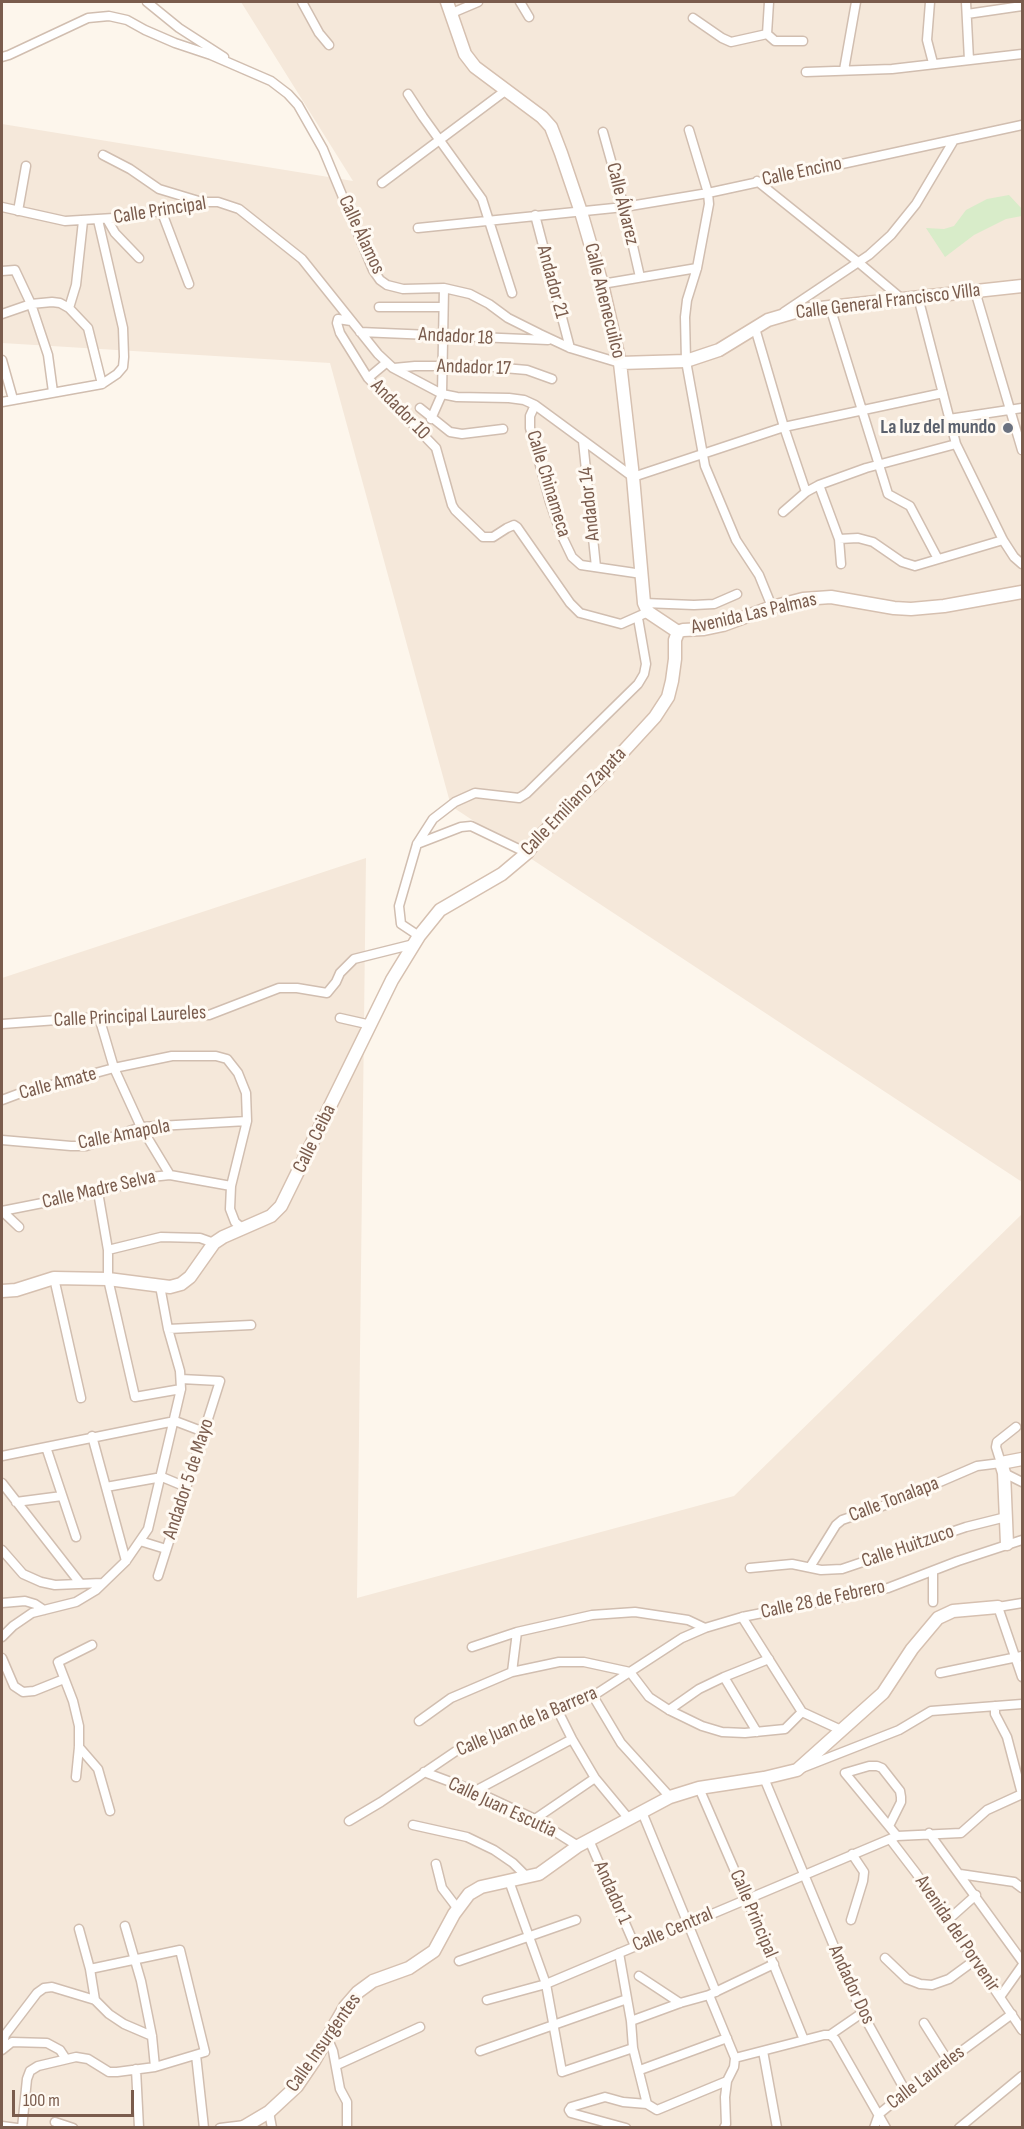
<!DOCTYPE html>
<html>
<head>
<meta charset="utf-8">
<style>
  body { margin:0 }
  #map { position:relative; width:1024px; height:2129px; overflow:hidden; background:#fdf6ec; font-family:"Sofia Sans Condensed",sans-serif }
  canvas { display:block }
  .frame { position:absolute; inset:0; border:3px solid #7a5c4d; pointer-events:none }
  .scale { position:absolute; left:12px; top:2090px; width:122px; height:27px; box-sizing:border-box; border:3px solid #7a5c4d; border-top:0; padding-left:8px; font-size:18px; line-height:21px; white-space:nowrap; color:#7a5c4d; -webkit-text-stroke:4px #fffaf3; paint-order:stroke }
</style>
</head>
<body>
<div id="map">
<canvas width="1024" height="2129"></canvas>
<div class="frame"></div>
<div class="scale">100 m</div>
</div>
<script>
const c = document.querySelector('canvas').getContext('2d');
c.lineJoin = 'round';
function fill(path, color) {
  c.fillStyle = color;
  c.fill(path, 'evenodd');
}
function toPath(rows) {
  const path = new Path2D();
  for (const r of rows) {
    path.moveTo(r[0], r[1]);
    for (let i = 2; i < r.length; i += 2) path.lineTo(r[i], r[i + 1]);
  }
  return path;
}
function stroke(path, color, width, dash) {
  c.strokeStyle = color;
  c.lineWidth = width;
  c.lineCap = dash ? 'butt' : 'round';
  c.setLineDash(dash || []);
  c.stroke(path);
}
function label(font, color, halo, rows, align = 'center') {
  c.font = font + ' "Sofia Sans Condensed",sans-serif';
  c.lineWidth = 6;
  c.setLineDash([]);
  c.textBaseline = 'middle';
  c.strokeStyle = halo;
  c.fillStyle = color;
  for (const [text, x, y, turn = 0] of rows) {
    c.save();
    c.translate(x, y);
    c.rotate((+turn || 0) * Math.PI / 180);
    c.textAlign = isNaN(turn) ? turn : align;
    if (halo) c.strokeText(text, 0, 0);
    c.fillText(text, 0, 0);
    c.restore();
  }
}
const residential = toPath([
  [241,2,1022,2,1022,1182,451,806,330,363,2,343,2,124,353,181],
  [366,858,357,1598,734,1496,1022,1214,1022,2127,2,2127,2,978]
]);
const green = toPath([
  [1009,195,1022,209,1022,216,1006,219,974,235,945,257,926,228,944,229,954,226,966,210,987,199]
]);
const street = toPath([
  [147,2,179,28,224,57],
  [302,2,319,33,329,45],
  [520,2,529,17],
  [930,2,927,40,933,63],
  [966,2,969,60],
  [452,13,478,2],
  [967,14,1022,6],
  [693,18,722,38,731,42,767,34],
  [767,34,775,41,803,41],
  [767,34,769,2],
  [2,57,9,55,88,18,109,16,127,20,145,30,175,43,211,55,271,81,288,94,298,105,323,149,373,270,380,280,387,285,403,289,444,288,470,294,489,304,508,318,540,334,570,348,620,363],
  [844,70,856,2],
  [806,72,892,69,1022,54],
  [408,94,423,117,482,199,512,293],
  [689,130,708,193,709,204,697,268,687,300,685,317,686,361,705,466,736,540,759,575,772,607],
  [603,132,624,207,640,277],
  [103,155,130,169,159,189,202,202],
  [757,181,858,262,902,299],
  [382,183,505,91],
  [2,207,65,221,130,217,203,202,218,202,239,209,302,259,378,354,393,368,442,394,457,397,509,398,524,400,535,405,633,477,784,427,943,393],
  [161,210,189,284],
  [18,211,26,166],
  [535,215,570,348],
  [107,219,115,233,139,258],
  [418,228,624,207,708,193,1022,125],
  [2,271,15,270,31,304,48,355,53,392],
  [602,284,697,268],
  [975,291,1022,450],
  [918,297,956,444,1003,540,1014,557,1022,564],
  [379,307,443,307],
  [830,307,888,494,910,506,938,559],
  [69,308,76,285,83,221],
  [784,312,869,255,891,235,916,204,954,140],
  [2,314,31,304,52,302,60,303,69,308,88,328,102,384],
  [351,321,338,319,337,323,340,333,368,378,436,448,452,505,455,510,483,537,493,537,507,528,514,525,517,527,570,603,580,613,621,624,648,612],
  [755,328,784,427,806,492],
  [360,332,548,340],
  [2,360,13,399],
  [394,368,415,366,481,366,527,370,552,379],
  [368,378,386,363],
  [2,402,102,384,117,374,123,367,124,357,123,328,98,220],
  [535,405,530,416,530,428,550,502,561,534,572,557,581,565,642,574],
  [420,408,450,432,462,434,503,429],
  [431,419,442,394,444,288],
  [949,419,1022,408],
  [583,441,596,567],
  [819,485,839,539,841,564],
  [783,512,806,492,819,485,866,468,956,444],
  [839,539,858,538,873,542,902,562,915,566,1003,540],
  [644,603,694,605,714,604,737,594],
  [417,844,461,827,471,826,527,853],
  [419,936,401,924,399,906,417,844,433,819,455,802,475,793,519,798,527,793,638,684,644,674,646,664,638,618],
  [99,1017,114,1068,141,1127,170,1175],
  [340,1018,371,1025],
  [2,1024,99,1017,209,1015,279,988,297,988,327,993,336,982,340,973,354,959,414,944],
  [2,1100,18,1094,114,1068,172,1056,216,1056,227,1059,238,1073,246,1093,247,1121,231,1186,230,1209,235,1222,243,1229],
  [2,1140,71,1146,86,1146,141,1127,247,1121],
  [98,1192,108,1250,108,1279,135,1397,181,1389],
  [2,1211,98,1192,151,1177,170,1175,231,1186],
  [2,1211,19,1227],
  [108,1250,161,1237,200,1238,214,1243],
  [54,1278,81,1398],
  [168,1329,251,1325],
  [92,1436,126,1561],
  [46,1447,76,1537],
  [2,1456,175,1421,204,1432],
  [1004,1473,1022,1482],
  [2,1483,80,1583],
  [106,1487,162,1477,186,1487],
  [16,1502,62,1496],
  [140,1541,166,1549],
  [2,1550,23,1574,41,1582,55,1585,102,1583],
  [810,1567,836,1525,842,1520,891,1503,977,1466,1001,1463,996,1447,997,1442,1016,1427],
  [750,1568,792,1564,821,1570,842,1569,966,1527,1006,1517],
  [933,1571,933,1602],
  [158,1576,220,1381,181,1379],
  [2,1603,25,1601,35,1604,44,1610],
  [1022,1603,998,1607,1022,1677],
  [742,1617,802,1712,841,1730],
  [2,1637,13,1626,32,1613,76,1602,96,1590,126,1561,148,1529,181,1389,180,1371,168,1329,160,1286],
  [472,1647,517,1632,592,1615,635,1612,688,1620,705,1628],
  [2,1658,14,1686,23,1692,34,1691,64,1679],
  [512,1672,517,1632],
  [630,1672,649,1697,669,1710,702,1726,722,1732,745,1733,785,1729,802,1712],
  [940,1673,1022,1656],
  [724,1677,757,1732],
  [593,1696,621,1743,670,1797],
  [995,1706,995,1714,1007,1737,1022,1794],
  [669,1710,699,1689,724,1677,769,1659],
  [558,1711,572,1739,595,1778,629,1819],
  [419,1721,451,1698,512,1672,559,1662,584,1662,630,1672],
  [79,1747,98,1769,110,1811],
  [802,1768,899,1730,931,1711,1022,1704],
  [424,1772,475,1791,535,1819,578,1846],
  [76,1777,79,1747,79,1726,73,1701,58,1662,92,1645],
  [764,1778,860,2009,906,2092],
  [699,1788,747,1899,804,2040],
  [475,1791,572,1739],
  [642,1812,716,1992],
  [535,1819,595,1778],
  [349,1821,381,1802,459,1749,593,1696,682,1638,705,1628,742,1617,888,1588,958,1561,1022,1540],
  [413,1825,467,1837,494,1850,513,1863,527,1877],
  [889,1826,901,1802,901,1797,900,1791,882,1768,877,1766,869,1766,845,1773,897,1836],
  [929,1833,1022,1961],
  [890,1839,916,1873,1022,2030],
  [589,1840,635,1946],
  [436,1864,442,1888,458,1909],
  [960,1874,1014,1882,1022,1888],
  [509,1881,546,1984,562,2072,633,2048],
  [851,1920,863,1881,864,1872,852,1854],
  [948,1920,976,1895],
  [125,1926,141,1981,152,2036,155,2067],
  [79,1929,90,1969,95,2000],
  [619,1953,631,2021,633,2048,647,2104],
  [885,1958,907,1979,920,1984,932,1985,949,1979,975,1960],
  [459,1961,576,1920],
  [639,1976,680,2003],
  [709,1995,735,2058,734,2067,727,2081,725,2097,726,2124,724,2128],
  [1000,1997,1022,1966],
  [487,2000,546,1984,897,1836,961,1833,987,1810,1022,1794],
  [631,2021,680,2003,709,1995,774,1964],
  [924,2023,948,2061],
  [830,2035,835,2039,886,2128],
  [830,2035,862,2013],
  [327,2037,333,2051,340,2089,347,2102,347,2128],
  [2,2049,5,2035,37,1993,44,1988,52,1987,95,2000,109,2014,124,2024,152,2036],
  [2,2050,12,2042,47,2043,60,2050,66,2059],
  [480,2051,627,1999],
  [763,2051,777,2128],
  [196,2055,204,2128],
  [735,2058,824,2035,830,2035],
  [337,2065,420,2027],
  [136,2069,139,2128],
  [640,2070,727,2038],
  [269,2112,272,2128],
  [55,2122,73,2128],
  [2,2126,17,2128],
  [22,2128,27,2079,30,2071,38,2066,76,2057,88,2059,109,2072,117,2072,155,2067,205,2052,180,1950,90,1969],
  [220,2128,245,2125],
  [626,2128,571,2113,569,2110,571,2107,605,2097,623,2102,647,2104,657,2110,727,2081],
  [874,2128,879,2114,906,2092,1012,2014],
  [959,2128,1022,2076]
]);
const secondary = toPath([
  [447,2,465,54,475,67,542,117,551,127,561,153,581,212,602,284,620,363,633,477,644,603,648,612,678,632],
  [620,363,686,361,719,350,768,320,802,310,1022,286],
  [678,632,683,630,704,629,723,625,772,607,803,599,831,597,894,608,911,609,944,606,1022,592],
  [2,1291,16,1290,54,1278,108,1279,170,1287,181,1284,190,1277,214,1243,223,1237,271,1216,281,1206,392,980,419,936,440,910,502,874,527,853,538,838,597,780,655,717,668,697,672,681,675,659,675,640,678,632],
  [1007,1544,1004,1473,1001,1463,1022,1459],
  [242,2128,269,2112,297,2086,314,2061,345,2007,358,1992,373,1981,409,1968,434,1951,454,1914,469,1894,481,1887,539,1874,578,1846,670,1797,699,1788,764,1778,797,1770,883,1693,912,1649,938,1618,953,1611,998,1607]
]);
const markers = [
  [1008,428,6,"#6b7280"]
];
const streetNames = [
  ["Calle Encino",802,172,-12],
  ["Calle Álvarez",622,204,76],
  ["Calle Principal",160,211,-9],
  ["Calle Álamos",361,235,65],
  ["Andador 21",552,282,75],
  ["Calle Anenecuilco",604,301,76],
  ["Calle General Francisco Villa",888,302,-7],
  ["Andador 18",456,337,3],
  ["Andador 17",474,368,2],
  ["Andador 10",400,410,46],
  ["Calle Chinameca",548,484,73],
  ["Andador 14",590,504,-96],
  ["Avenida Las Palmas",754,614,-13],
  ["Calle Emiliano Zapata",574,802,-46],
  ["Calle Principal Laureles",130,1017,-3],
  ["Calle Amate",58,1084,-15],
  ["Calle Amapola",124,1135,-11],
  ["Calle Ceiba",315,1139,-64],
  ["Calle Madre Selva",99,1190,-13],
  ["Andador 5 de Mayo",189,1479,-72],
  ["Calle Tonalapa",894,1500,-21],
  ["Calle Huitzuco",908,1547,-19],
  ["Calle 28 de Febrero",823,1600,-12],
  ["Calle Juan de la Barrera",527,1722,-23],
  ["Calle Juan Escutia",502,1808,25],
  ["Andador 1",612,1893,66],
  ["Calle Principal",753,1914,67],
  ["Calle Central",673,1930,-23],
  ["Avenida del Porvenir",957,1934,56],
  ["Andador Dos",851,1985,65],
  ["Calle Insurgentes",324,2043,-55],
  ["Calle Laureles",926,2078,-37]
];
const worshipNames = [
  ["La luz del mundo",996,428]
];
fill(residential, '#f5e8da');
fill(green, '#d8ecc9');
stroke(street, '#d1beb0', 11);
stroke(secondary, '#d6c0b0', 15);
stroke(street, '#fff', 8);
stroke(secondary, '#fff', 12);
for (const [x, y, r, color] of markers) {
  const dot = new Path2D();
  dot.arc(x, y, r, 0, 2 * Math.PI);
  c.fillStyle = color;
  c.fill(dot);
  stroke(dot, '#fffaf3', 2);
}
label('20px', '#7a5c4d', '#fffaf3', streetNames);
label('bold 20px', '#5b616d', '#fffaf3', worshipNames, 'right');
</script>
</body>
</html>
